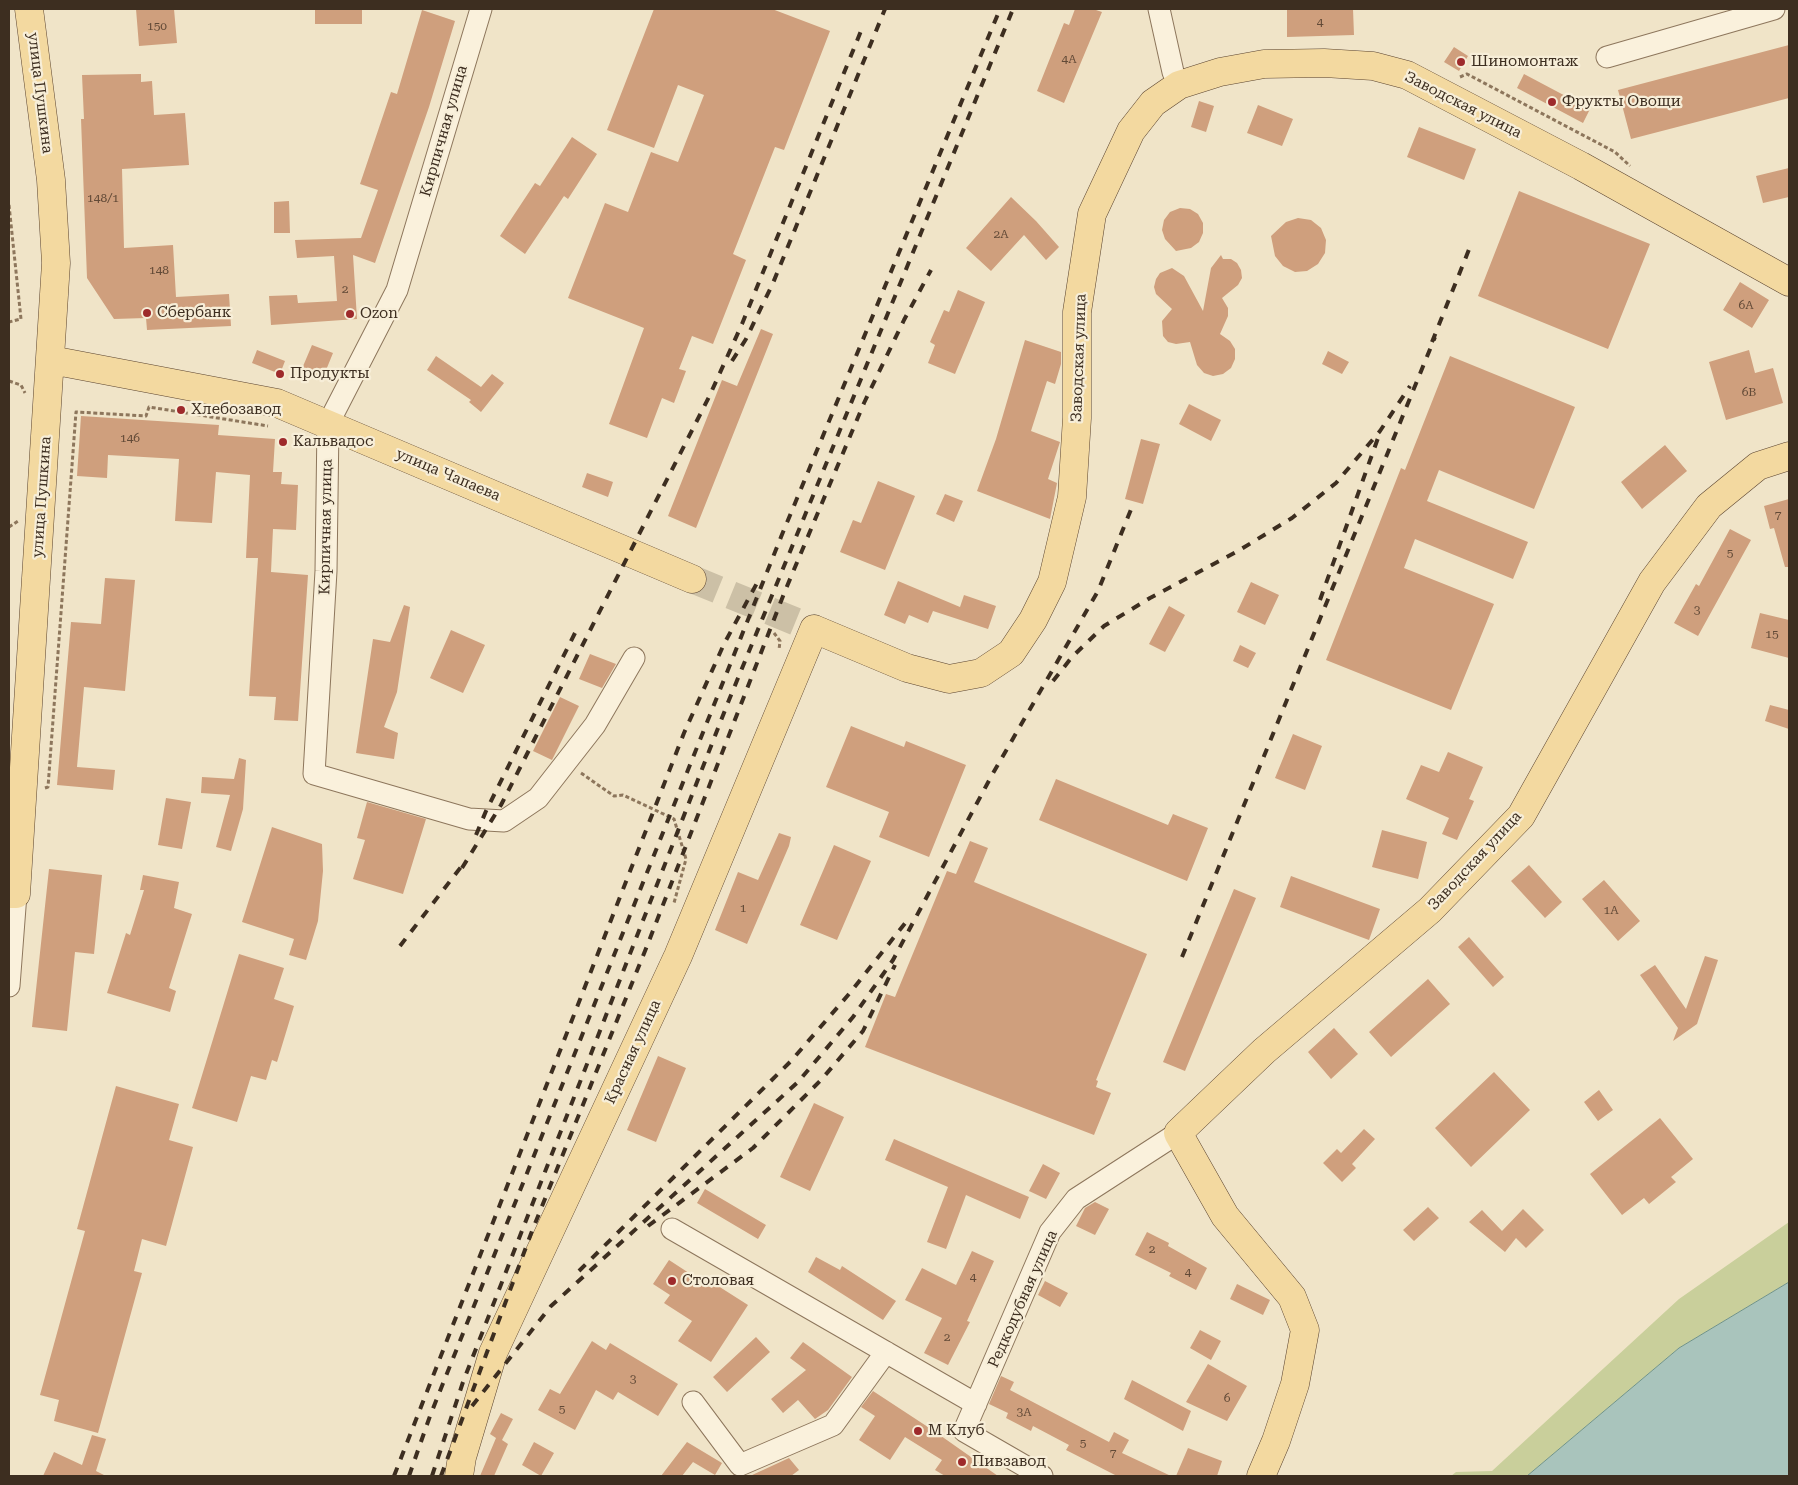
<!DOCTYPE html>
<html>
<head>
<meta charset="utf-8">
<style>
  body { margin:0 }
  #map { position:relative; width:1798px; height:1485px; overflow:hidden; background:#f0e4c8; font-family:"Roboto Serif",serif }
  canvas { display:block }
  .frame { position:absolute; inset:0; border:10px solid #3d2e20; pointer-events:none }
</style>
</head>
<body>
<div id="map">
<canvas width="1798" height="1485"></canvas>
<div class="frame"></div>
</div>
<script>
const c = document.querySelector('canvas').getContext('2d');
c.lineJoin = 'round';
function fill(path, color) {
  c.fillStyle = color;
  c.fill(path, 'evenodd');
}
function toPath(rows) {
  const path = new Path2D();
  for (const r of rows) {
    path.moveTo(r[0], r[1]);
    for (let i = 2; i < r.length; i += 2) path.lineTo(r[i], r[i + 1]);
  }
  return path;
}
function stroke(path, color, width, dash) {
  c.strokeStyle = color;
  c.lineWidth = width;
  c.lineCap = dash ? 'butt' : 'round';
  c.setLineDash(dash || []);
  c.stroke(path);
}
function label(font, color, halo, rows, align = 'center') {
  c.font = font + ' "Roboto Serif",serif';
  c.lineWidth = 4.5;
  c.setLineDash([]);
  c.textBaseline = 'middle';
  c.strokeStyle = halo;
  c.fillStyle = color;
  for (const [text, x, y, turn = 0] of rows) {
    c.save();
    c.translate(x, y);
    c.rotate((+turn || 0) * Math.PI / 180);
    c.textAlign = isNaN(turn) ? turn : align;
    if (halo) c.strokeText(text, 0, 0);
    c.fillText(text, 0, 0);
    c.restore();
  }
}
const green = toPath([
  [1789,1222,1789,1282,1679,1348,1527,1476,1451,1476,1456,1472,1492,1471,1679,1299]
]);
const water = toPath([
  [1789,1282,1789,1476,1527,1476,1679,1348,1789,1282]
]);
const building = toPath([
  [136,9,174,9,177,43,139,46],
  [315,9,362,9,362,24,315,24],
  [654,9,772,9,830,31,784,150,775,147,733,254,746,260,713,344,692,336,679,369,686,371,674,403,662,398,647,438,609,424,644,328,568,298,605,203,628,212,651,152,678,162,704,95,678,85,654,148,607,130],
  [1075,9,1093,9,1102,12,1064,103,1037,91,1064,23,1069,25],
  [1287,9,1353,9,1354,35,1287,37],
  [422,10,455,21,429,107,375,263,353,255,357,319,271,325,269,296,297,295,298,303,337,301,334,256,297,258,295,240,361,238,378,190,360,184,391,92,397,94],
  [1789,45,1789,98,1631,139,1618,90],
  [1454,47,1468,56,1459,71,1444,62],
  [141,74,141,82,152,81,154,115,185,113,189,165,122,169,124,248,173,245,176,297,229,294,231,326,147,330,146,318,114,319,87,278,81,119,84,119,82,75],
  [1524,74,1590,109,1583,123,1517,88],
  [1199,101,1214,106,1206,132,1191,127],
  [1258,105,1293,119,1282,146,1247,133],
  [1419,127,1476,149,1464,180,1407,157],
  [572,137,597,154,568,199,564,196,525,254,500,236,535,183,540,186],
  [1789,168,1789,197,1763,203,1756,176],
  [1519,191,1650,244,1608,349,1478,296],
  [1011,197,1036,221,1059,247,1046,260,1024,235,991,271,966,248],
  [289,201,290,233,274,233,274,202],
  [1180,208,1190,209,1198,214,1203,223,1203,233,1199,242,1191,248,1176,251,1165,239,1162,230,1164,220,1170,212],
  [1298,218,1311,220,1321,228,1326,240,1325,253,1318,264,1307,271,1295,272,1283,266,1275,256,1271,236,1286,222],
  [1221,255,1223,259,1231,259,1237,263,1241,270,1242,278,1238,285,1222,298,1228,308,1228,316,1220,334,1230,341,1235,349,1235,359,1231,368,1223,374,1213,376,1204,373,1197,365,1190,342,1176,344,1168,342,1163,336,1162,321,1172,309,1156,294,1154,287,1156,279,1160,273,1172,268,1184,276,1203,311,1211,268],
  [1740,282,1769,300,1752,328,1723,310],
  [958,290,985,302,955,374,928,363,935,345,930,342,944,310,949,312],
  [761,329,773,334,696,528,668,516,722,380,737,386],
  [1025,340,1061,352,1061,364,1055,384,1047,381,1031,431,1060,442,1048,479,1057,483,1050,519,977,491,996,439],
  [312,345,333,353,322,380,301,371],
  [257,350,285,361,280,374,252,363],
  [1749,350,1755,373,1773,368,1783,403,1726,420,1709,362],
  [1328,351,1349,362,1342,374,1322,364],
  [436,356,481,387,492,374,504,383,481,412,469,402,471,400,427,370],
  [1450,356,1575,407,1534,509,1439,470,1427,501,1528,542,1513,579,1415,539,1404,568,1494,604,1451,710,1326,660,1401,468,1405,470],
  [1189,404,1221,420,1211,441,1179,424],
  [81,416,219,425,218,435,275,439,273,472,282,472,281,484,298,485,296,530,273,529,271,572,308,575,298,721,274,720,276,697,249,696,258,558,246,558,250,475,216,472,212,523,175,521,179,459,108,455,107,478,77,476],
  [1141,439,1160,444,1143,504,1125,499],
  [1665,445,1687,471,1642,509,1621,482],
  [587,473,613,482,608,497,582,487],
  [878,481,915,496,885,570,840,552,853,520,861,523],
  [945,494,963,501,954,522,936,514],
  [1789,499,1789,567,1785,567,1774,528,1770,529,1764,506],
  [1730,529,1751,540,1698,636,1674,623,1696,584,1699,586],
  [105,578,135,580,125,691,84,687,77,767,115,770,113,790,57,785,71,622,101,624],
  [898,581,960,607,964,595,996,606,988,629,933,611,928,623,909,615,905,624,884,615],
  [1251,582,1279,595,1265,625,1237,612],
  [404,605,410,607,397,692,384,727,398,733,394,759,356,753,373,639,390,642],
  [1169,606,1185,615,1165,652,1149,644],
  [1760,613,1789,620,1789,658,1751,648],
  [451,630,485,645,463,693,430,678],
  [1240,645,1256,653,1248,668,1233,661],
  [590,654,616,664,602,688,579,679],
  [560,697,579,706,552,760,533,751],
  [1770,705,1789,710,1789,729,1765,721],
  [851,726,904,747,906,741,966,765,929,857,879,837,889,812,826,787],
  [1293,734,1322,746,1305,790,1275,778],
  [1448,752,1483,767,1469,799,1474,801,1457,840,1442,834,1449,818,1406,799,1421,765,1439,772],
  [239,758,246,760,243,809,231,851,216,847,230,795,201,793,202,777,234,779],
  [1056,779,1168,825,1173,814,1208,828,1187,881,1039,820],
  [166,798,191,802,182,849,158,845],
  [367,802,426,819,403,894,353,879,365,840,357,838],
  [272,827,322,844,323,871,318,921,306,960,289,955,294,939,242,922],
  [1382,830,1427,842,1418,879,1372,867],
  [779,833,791,837,789,846,747,944,715,930,738,872,758,880],
  [970,841,988,848,974,882,1147,954,1096,1080,1098,1081,1096,1087,1111,1093,1094,1135,865,1047,886,994,895,997,947,871,956,874],
  [834,845,871,861,837,940,800,925],
  [1529,865,1562,902,1545,918,1511,881],
  [49,869,102,875,94,954,75,952,67,1031,32,1027],
  [143,875,179,882,174,908,192,914,169,988,176,991,170,1012,107,993,126,933,130,935,144,890,140,890],
  [1291,876,1380,909,1369,940,1280,907],
  [1604,880,1640,921,1618,941,1582,899],
  [1234,889,1256,898,1185,1071,1163,1062],
  [1469,937,1504,977,1493,987,1458,947],
  [239,954,284,968,274,999,294,1006,277,1062,272,1060,266,1080,251,1076,237,1122,192,1108],
  [1705,956,1718,960,1697,1024,1673,1041,1678,1028,1640,975,1655,965,1686,1009],
  [1428,979,1450,1004,1391,1057,1369,1032],
  [1334,1028,1358,1054,1331,1079,1308,1052],
  [658,1056,686,1068,656,1142,627,1130],
  [1494,1072,1530,1110,1471,1167,1435,1128],
  [116,1086,179,1104,169,1140,193,1147,166,1246,142,1239,134,1271,142,1273,98,1433,54,1421,59,1400,40,1395,85,1231,77,1229],
  [1599,1090,1613,1110,1598,1121,1584,1102],
  [814,1103,844,1117,810,1191,780,1177],
  [1660,1118,1693,1159,1671,1177,1676,1182,1649,1204,1644,1198,1622,1215,1590,1174],
  [1364,1129,1375,1139,1352,1164,1356,1168,1342,1182,1323,1163,1337,1149,1341,1153],
  [894,1139,1029,1197,1020,1219,966,1195,946,1249,927,1242,948,1187,885,1160],
  [1043,1164,1060,1173,1046,1199,1029,1191],
  [705,1189,766,1225,758,1239,697,1203],
  [1095,1202,1109,1209,1095,1235,1076,1226,1085,1208],
  [1428,1207,1439,1218,1414,1241,1403,1230],
  [1523,1209,1544,1230,1526,1248,1516,1238,1505,1252,1469,1222,1482,1210,1502,1231],
  [1147,1232,1169,1243,1168,1246,1207,1268,1196,1290,1169,1276,1171,1273,1135,1255],
  [972,1251,994,1261,967,1321,970,1322,948,1365,924,1353,942,1318,905,1300,922,1268,956,1285],
  [816,1257,840,1270,842,1266,896,1301,883,1320,808,1272],
  [669,1260,712,1288,715,1284,748,1305,711,1362,678,1341,692,1321,664,1303,670,1295,653,1284],
  [1045,1281,1068,1293,1060,1307,1038,1295],
  [1237,1284,1270,1300,1263,1315,1230,1299],
  [1200,1330,1221,1341,1211,1360,1190,1348],
  [756,1337,770,1352,727,1392,713,1377],
  [592,1341,606,1350,610,1343,678,1384,658,1416,618,1392,613,1400,596,1390,575,1430,538,1410,550,1389,560,1394],
  [803,1342,852,1377,828,1410,815,1419,798,1400,783,1413,771,1399,806,1370,790,1358],
  [1208,1364,1247,1386,1227,1421,1186,1402],
  [1001,1376,1014,1382,1010,1390,1109,1442,1114,1432,1129,1440,1122,1453,1171,1476,1117,1476,1066,1450,1069,1445,1033,1426,1031,1431,1006,1418,1008,1413,989,1404],
  [1132,1380,1191,1411,1183,1431,1124,1399],
  [873,1391,934,1431,998,1476,945,1476,935,1470,942,1460,905,1437,890,1460,859,1440,875,1416,861,1407],
  [501,1413,513,1419,502,1440,508,1444,494,1476,480,1476,496,1438,490,1434],
  [92,1435,106,1439,96,1471,106,1476,43,1476,54,1452,82,1465],
  [534,1442,554,1453,541,1476,522,1465],
  [687,1442,722,1463,715,1475,693,1462,682,1476,661,1476],
  [1188,1448,1222,1461,1217,1476,1176,1476],
  [789,1458,799,1470,791,1476,750,1476]
]);
const majorTunnel = toPath([
  [692,579,814,629]
]);
const path = toPath([
  [1460,77,1467,74,1615,152,1630,166],
  [9,205,21,319,9,322],
  [9,381,21,385,25,393],
  [9,527,18,521],
  [774,633,780,641,779,650],
  [581,773,614,796,623,795,674,819,686,859,674,903],
  [45,788,48,787,76,412,146,416,149,407,268,426]
]);
const minor = toPath([
  [481,9,397,290,328,424,326,571,314,774,469,819,504,821,538,798,595,725,634,658],
  [1159,9,1173,72,1179,85],
  [1607,57,1774,9],
  [9,986,16,894],
  [672,1229,976,1404],
  [693,1402,740,1465,833,1425,886,1352],
  [1042,1476,964,1431,1050,1232,1076,1199,1178,1133]
]);
const major = toPath([
  [51,360,277,403,692,579],
  [9,894,16,894,56,263,51,180,29,9],
  [459,1476,462,1457,493,1353,678,956,814,629,907,668,949,679,981,673,1011,653,1033,620,1052,582,1072,497,1077,418,1077,312,1092,214,1131,131,1153,103,1179,85,1220,72,1264,64,1324,63,1373,66,1407,75,1581,166,1789,282],
  [1261,1476,1276,1441,1295,1384,1305,1330,1292,1297,1225,1216,1178,1133,1264,1051,1430,910,1521,816,1652,582,1709,506,1758,466,1789,456]
]);
const rail = toPath([
  [1432,342,1470,247],
  [732,361,746,339,773,283,885,9],
  [1320,600,1378,438],
  [1053,681,1072,657,1104,626,1150,598,1238,551,1292,518,1336,483,1380,431,1410,386],
  [476,835,486,811,579,625],
  [462,868,501,805,709,397,742,324,863,26],
  [400,946,464,863],
  [1182,957,1435,337],
  [648,1226,753,1148,821,1080,863,1031,895,965],
  [579,1271,791,1061,849,994,910,917],
  [472,1406,551,1306,798,1082,853,1017,893,960,992,775,1098,591,1134,502],
  [394,1476,684,733,724,644,757,583],
  [409,1476,430,1416,781,537,1000,9],
  [432,1476,463,1382,729,700,1013,9],
  [441,1476,532,1231,647,946,785,591,864,403,904,320,931,270]
]);
const markers = [
  [1461,62,5,"#9e2a2b"],
  [1552,102,5,"#9e2a2b"],
  [147,313,5,"#9e2a2b"],
  [350,314,5,"#9e2a2b"],
  [280,374,5,"#9e2a2b"],
  [181,410,5,"#9e2a2b"],
  [283,442,5,"#9e2a2b"],
  [672,1281,5,"#9e2a2b"],
  [918,1431,5,"#9e2a2b"],
  [962,1462,5,"#9e2a2b"]
];
const numberNames = [
  ["4",1320,22],
  ["150",157,26],
  ["4А",1069,59],
  ["148/1",103,198],
  ["2А",1001,234],
  ["148",159,270],
  ["2",345,289],
  ["6А",1746,305],
  ["6В",1749,392],
  ["146",130,438],
  ["7",1778,515],
  ["5",1730,553],
  ["3",1697,610],
  ["15",1772,634],
  ["1",743,908],
  ["1А",1611,910],
  ["2",1152,1249],
  ["4",1188,1272],
  ["4",973,1277],
  ["2",947,1337],
  ["3",633,1379],
  ["6",1227,1398],
  ["5",562,1409],
  ["3А",1024,1412],
  ["5",1083,1443],
  ["7",1113,1453]
];
const poiNames = [
  ["Шиномонтаж",1471,62],
  ["Фрукты Овощи",1562,102],
  ["Сбербанк",157,313],
  ["Ozon",360,314],
  ["Продукты",290,374],
  ["Хлебозавод",191,410],
  ["Кальвадос",293,442],
  ["Столовая",682,1281],
  ["М Клуб",928,1431],
  ["Пивзавод",972,1462]
];
const streetNames = [
  ["улица Пушкина",40,93,83],
  ["Заводская улица",1463,105,27],
  ["Кирпичная улица",444,131,-74],
  ["Заводская улица",1079,358,-88],
  ["улица Чапаева",448,475,23],
  ["улица Пушкина",42,497,-86],
  ["Кирпичная улица",326,527,-89],
  ["Заводская улица",1475,861,-47],
  ["Красная улица",633,1052,-65],
  ["Редкодубная улица",1023,1299,-66]
];
fill(green, '#c9cf9b');
fill(water, '#a9c4bc');
stroke(water, '#6f938a', 1);
fill(building, '#cf9f7d');
stroke(majorTunnel, '#ccc0a6', 28, [28, 14]);
stroke(minor, '#8d765c', 23);
stroke(major, '#5b4430', 29);
stroke(path, '#8d765c', 3, [4, 2.5]);
stroke(minor, '#faf1dc', 21);
stroke(major, '#f3d9a0', 28);
stroke(rail, '#3d2e20', 4, [9, 9]);
for (const [x, y, r, color] of markers) {
  const dot = new Path2D();
  dot.arc(x, y, r, 0, 2 * Math.PI);
  c.fillStyle = color;
  c.fill(dot);
  stroke(dot, '#f7eed8', 2);
}
label('12px', '#624a37', null, numberNames);
label('15px', '#3d2e20', '#f7eed8', poiNames, 'left');
label('15px', '#3d2e20', '#f7eed8', streetNames);
</script>
</body>
</html>
